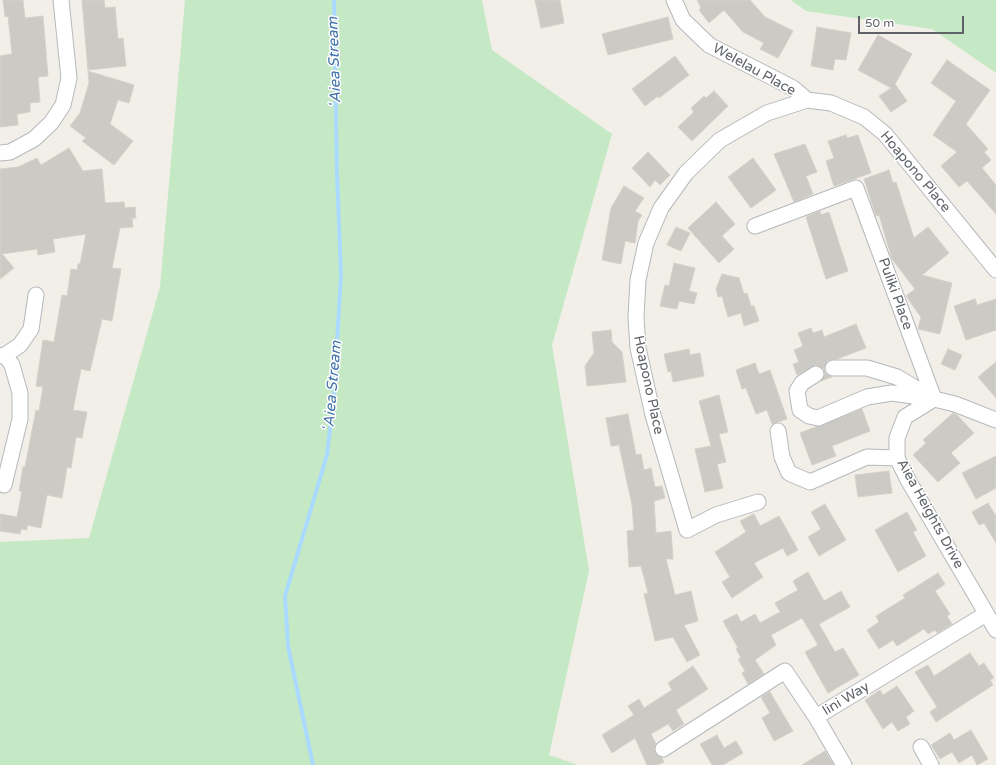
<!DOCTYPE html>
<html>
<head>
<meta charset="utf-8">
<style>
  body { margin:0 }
  #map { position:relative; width:996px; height:765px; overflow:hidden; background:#f1efe8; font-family:"Varela Round",sans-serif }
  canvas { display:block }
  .scale { position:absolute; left:858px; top:16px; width:106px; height:18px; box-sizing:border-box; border:2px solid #5f6368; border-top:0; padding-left:5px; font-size:12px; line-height:14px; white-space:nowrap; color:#5f6368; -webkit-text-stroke:3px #fff; paint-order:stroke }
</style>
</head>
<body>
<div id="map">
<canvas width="996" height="765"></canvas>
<div class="scale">50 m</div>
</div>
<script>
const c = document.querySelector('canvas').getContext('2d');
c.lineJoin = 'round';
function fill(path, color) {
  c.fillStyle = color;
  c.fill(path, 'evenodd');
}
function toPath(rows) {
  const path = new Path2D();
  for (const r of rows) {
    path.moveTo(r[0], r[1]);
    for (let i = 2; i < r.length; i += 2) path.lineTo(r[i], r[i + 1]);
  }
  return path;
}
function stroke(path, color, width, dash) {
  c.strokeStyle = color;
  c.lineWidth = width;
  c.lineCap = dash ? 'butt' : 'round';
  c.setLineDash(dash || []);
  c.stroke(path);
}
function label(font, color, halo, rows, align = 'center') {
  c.font = font + ' "Varela Round",sans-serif';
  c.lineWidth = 3;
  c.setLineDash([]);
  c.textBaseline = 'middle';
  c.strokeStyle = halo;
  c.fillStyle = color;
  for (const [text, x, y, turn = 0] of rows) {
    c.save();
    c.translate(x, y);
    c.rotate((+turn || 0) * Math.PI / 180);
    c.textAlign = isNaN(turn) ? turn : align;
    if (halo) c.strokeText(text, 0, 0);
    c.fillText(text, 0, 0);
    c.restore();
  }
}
const green = toPath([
  [185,0,482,0,492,50,612,134,552,345,589,571,549,755,578,765,0,765,0,542,89,538,160,287],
  [791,0,996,0,996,73,932,29,806,11]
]);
const stream = toPath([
  [313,765,288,646,285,596,327,455,334,395,341,274,337,174,334,0]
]);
const building = toPath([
  [3,0,23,0,25,18,43,16,48,76,38,77,40,102,30,103,30,112,17,114,18,125,0,127,0,56,12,54,8,16,5,17,3,0],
  [82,0,104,0,105,8,115,7,118,39,123,38,126,66,88,70,82,0],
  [535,0,560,0,564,23,541,28,535,0],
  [697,0,750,0,765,17,793,31,778,58,760,49,764,43,743,32,724,10,709,23,699,10,701,8,697,0],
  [668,17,673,39,608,55,602,34,668,17],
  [817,27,851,33,846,60,835,59,833,70,811,66,817,27],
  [878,35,912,54,895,84,907,101,891,112,879,96,891,88,858,70,878,35],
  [675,56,689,75,659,98,658,96,645,106,632,89,675,56],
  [947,60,990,90,966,124,988,149,984,152,991,160,982,168,996,185,996,214,967,181,959,187,941,166,957,152,933,135,956,101,931,83,947,60],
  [88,71,134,85,129,103,118,100,110,124,133,141,114,165,82,141,86,138,70,126,80,113,89,83,88,71],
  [714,91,728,106,692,141,678,127,694,112,691,108,704,96,706,98,714,91],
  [846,135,847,138,858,135,871,173,834,186,826,161,834,158,828,141,846,135],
  [805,144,817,172,806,176,813,194,794,202,774,154,805,144],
  [69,148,83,171,102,169,105,203,124,202,125,208,135,207,136,218,132,218,133,227,120,228,112,268,121,269,112,321,102,319,90,371,81,369,73,410,87,412,82,438,76,437,71,468,67,467,62,498,47,495,41,528,27,525,27,530,21,529,20,534,0,531,0,514,17,517,22,491,19,491,23,467,25,467,36,410,39,411,43,387,36,386,43,340,54,342,62,295,67,296,71,269,77,270,78,264,80,264,86,234,53,239,55,252,38,255,37,249,2,254,14,268,0,279,0,169,18,167,37,158,41,165,69,148],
  [648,152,670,175,660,185,655,180,650,187,632,168,648,152],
  [753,158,776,190,751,208,728,177,753,158],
  [889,170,893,183,896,182,914,238,928,227,949,253,922,275,952,283,940,334,918,329,921,317,906,296,915,289,892,259,879,215,876,216,864,179,889,170],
  [624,186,644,198,635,211,642,215,638,221,635,243,625,241,621,264,602,260,611,208,624,186],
  [716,202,735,224,722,236,734,249,719,263,688,228,716,202],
  [820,211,821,215,829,212,848,271,826,279,806,217,820,211],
  [676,227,690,233,681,251,667,245,676,227],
  [674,263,695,268,689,291,697,293,694,304,679,301,677,309,660,306,665,285,669,286,674,263],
  [722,274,739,278,744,294,747,293,751,306,754,306,759,321,744,326,741,313,728,317,722,296,718,297,716,289,722,274],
  [975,299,977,305,996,299,996,330,966,340,954,306,975,299],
  [856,324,866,348,837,359,828,360,824,368,825,373,832,377,821,381,825,374,824,369,816,365,797,375,793,364,799,362,794,350,803,346,798,333,811,328,813,333,822,330,824,337,856,324],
  [611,330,612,342,622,352,626,382,587,386,585,366,594,353,592,332,611,330],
  [689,349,690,355,700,353,704,376,673,382,671,371,668,372,664,354,689,349],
  [948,349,962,355,955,370,941,364,948,349],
  [996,362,996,398,978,377,996,362],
  [755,363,759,374,770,370,787,419,772,424,767,410,756,414,746,388,742,389,736,370,755,363],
  [719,395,728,432,719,434,726,462,717,464,723,488,705,492,695,449,711,446,699,401,719,395],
  [862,409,870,431,832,446,836,456,812,465,800,433,862,409],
  [953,413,957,415,974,433,951,453,960,463,938,482,913,455,926,443,923,440,953,413],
  [628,414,636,455,641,454,644,470,651,468,655,487,662,486,665,498,654,501,656,533,671,531,673,559,666,559,675,595,691,591,698,621,684,625,700,655,687,662,673,637,655,641,644,594,648,593,641,566,629,567,627,531,634,530,632,505,619,445,611,446,606,418,628,414],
  [996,456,996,488,976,499,962,473,996,456],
  [889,471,892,493,858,497,855,475,889,471],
  [988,503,996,516,996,543,984,523,979,525,972,512,988,503],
  [825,504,846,540,819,556,808,537,821,529,811,512,825,504],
  [907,512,917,530,913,532,926,556,898,572,875,530,907,512],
  [754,514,760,526,779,516,798,550,787,556,783,548,754,563,763,577,732,598,722,582,730,577,715,552,746,532,740,521,754,514],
  [808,572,824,601,841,591,850,607,819,624,835,652,843,648,859,675,828,693,805,652,818,645,802,618,771,635,776,645,755,660,764,674,748,684,742,673,745,671,738,659,741,658,736,649,738,648,723,621,737,614,741,622,755,614,760,623,780,612,775,603,798,590,793,581,808,572],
  [938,573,945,584,935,591,950,614,947,616,952,624,937,633,935,630,928,634,924,629,897,646,893,640,879,649,867,630,879,622,876,616,905,598,903,595,938,573],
  [970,653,979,666,984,663,994,678,990,680,993,685,936,722,930,712,937,707,915,672,928,665,934,676,970,653],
  [693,666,708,689,676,710,684,724,673,731,668,724,651,734,656,744,654,749,655,753,662,758,664,762,657,765,647,765,635,738,612,753,602,735,634,715,628,706,639,699,644,708,672,690,668,683,693,666],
  [897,686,914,711,906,717,910,724,898,731,892,722,883,729,865,700,880,690,883,695,897,686],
  [770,692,793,731,774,741,762,718,770,713,761,697,770,692],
  [971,730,988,759,977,765,972,755,959,763,952,752,940,759,931,745,950,733,954,740,971,730],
  [717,735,724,748,736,741,743,753,723,765,712,765,700,744,717,735],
  [825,751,834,765,802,765,825,751]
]);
const minor = toPath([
  [674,0,683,20,709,45,793,88,807,100],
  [0,153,10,152,34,139,51,123,63,105,69,78,61,0],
  [755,226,856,188,934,399],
  [0,356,5,355,20,345,31,329,36,295],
  [816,374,802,383,797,391,800,410,809,416,818,418,867,397,892,393,934,399,897,377,867,368,833,368],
  [996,420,955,404,934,399,905,417,897,438,897,458,908,480,996,630],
  [778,431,782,457,789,473,810,482,867,457,897,458],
  [4,485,20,419,20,393,12,365,5,355],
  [758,502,716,515,687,530,653,415,638,348,636,317,638,280,646,243,661,208,686,173,720,140,767,113,807,100,831,103,864,117,885,134,996,270],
  [816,717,844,765],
  [921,747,931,765],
  [663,749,785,671,816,717,986,614]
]);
const streetNames = [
  ["Welelau Place",754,70,29],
  ["Hoapono Place",915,172,50],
  ["Puliki Place",895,294,70],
  ["Hoapono Place",648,385,78],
  ["Aiea Heights Drive",930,514,61],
  ["Iini Way",846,699,-31]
];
const waterNames = [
  ["ʻAiea Stream",335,63,-92],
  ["ʻAiea Stream",333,387,-85]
];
fill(green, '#c5e8c5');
stroke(stream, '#aadaff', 4);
fill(building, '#cccac5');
stroke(building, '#d6d1c6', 1);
stroke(minor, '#b5b8bc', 17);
stroke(minor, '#fff', 15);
label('14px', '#5f6368', '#fff', streetNames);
label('italic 15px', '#4174aa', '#fff', waterNames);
</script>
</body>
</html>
